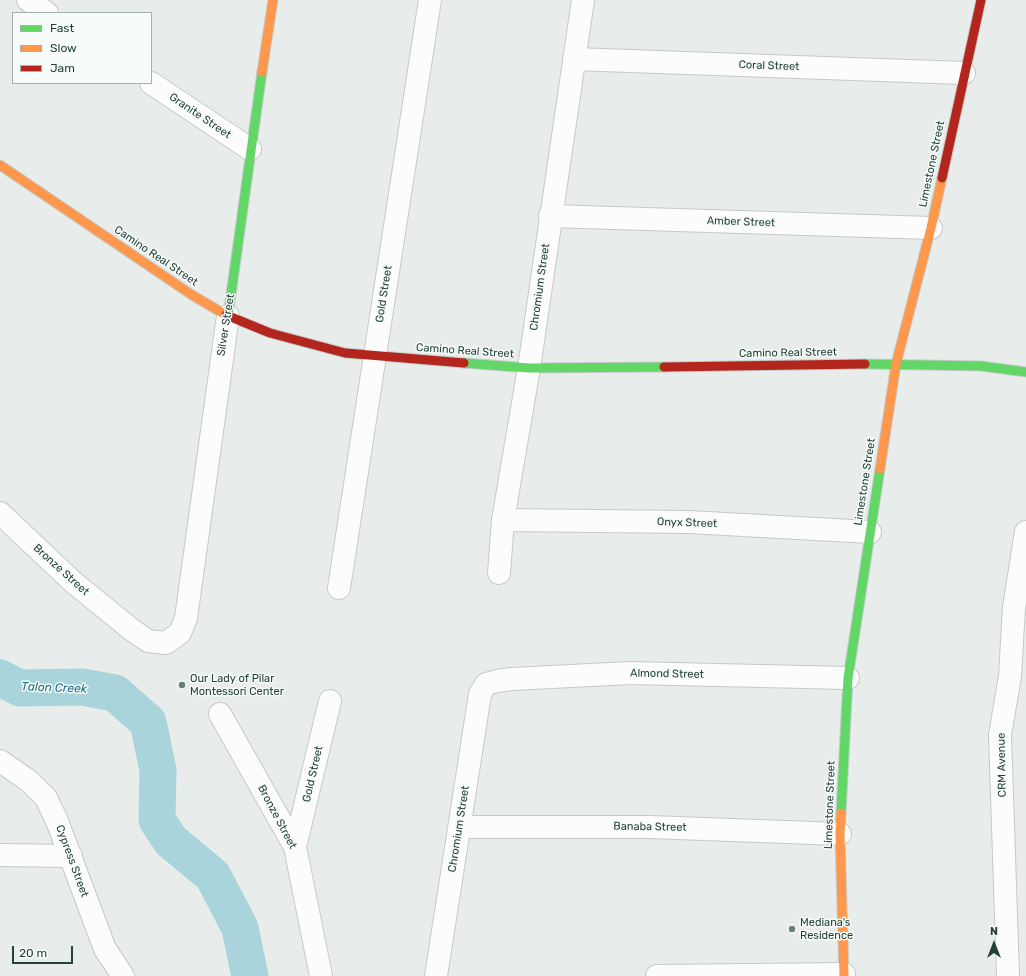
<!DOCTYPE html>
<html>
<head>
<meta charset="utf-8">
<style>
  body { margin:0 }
  #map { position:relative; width:1026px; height:976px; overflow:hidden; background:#e8edeb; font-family:Rubik,sans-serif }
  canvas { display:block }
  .legend { position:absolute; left:12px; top:12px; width:140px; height:72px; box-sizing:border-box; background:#f7fbf9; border:1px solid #a3b1ad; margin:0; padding:5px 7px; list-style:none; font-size:12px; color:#24423a }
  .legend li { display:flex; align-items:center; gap:8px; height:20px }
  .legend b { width:20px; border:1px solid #a3b1ad }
  .north { position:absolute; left:974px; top:924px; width:40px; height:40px; -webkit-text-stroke:3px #f7fbf9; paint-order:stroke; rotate:0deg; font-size:11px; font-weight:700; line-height:16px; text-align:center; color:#24423a }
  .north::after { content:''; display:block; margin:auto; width:14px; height:18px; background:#24423a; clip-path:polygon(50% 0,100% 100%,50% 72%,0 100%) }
  .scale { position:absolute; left:12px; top:946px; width:61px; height:18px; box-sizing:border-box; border:2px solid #24423a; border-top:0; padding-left:5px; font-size:12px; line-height:14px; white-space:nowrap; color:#24423a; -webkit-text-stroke:3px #f7fbf9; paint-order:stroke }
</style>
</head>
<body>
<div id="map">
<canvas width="1026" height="976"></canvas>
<ul class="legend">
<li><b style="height:5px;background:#63d668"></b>Fast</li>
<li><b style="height:5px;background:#ff974d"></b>Slow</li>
<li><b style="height:5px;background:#b3261e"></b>Jam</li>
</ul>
<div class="north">N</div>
<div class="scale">20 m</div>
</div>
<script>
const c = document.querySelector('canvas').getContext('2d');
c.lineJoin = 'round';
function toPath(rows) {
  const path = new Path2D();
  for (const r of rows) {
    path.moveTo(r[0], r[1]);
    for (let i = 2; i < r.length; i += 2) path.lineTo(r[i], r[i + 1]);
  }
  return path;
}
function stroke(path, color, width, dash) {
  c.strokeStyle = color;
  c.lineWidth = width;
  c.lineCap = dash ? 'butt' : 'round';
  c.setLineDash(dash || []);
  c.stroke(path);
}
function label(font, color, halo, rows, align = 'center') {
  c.font = font + ' Rubik,sans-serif';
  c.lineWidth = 3;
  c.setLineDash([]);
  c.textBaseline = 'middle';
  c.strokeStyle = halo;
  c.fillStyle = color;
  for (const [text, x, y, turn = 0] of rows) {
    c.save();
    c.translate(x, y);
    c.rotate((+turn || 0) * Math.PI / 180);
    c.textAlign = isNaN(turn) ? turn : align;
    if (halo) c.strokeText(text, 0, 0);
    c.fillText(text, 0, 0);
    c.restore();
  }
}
const river = toPath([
  [0,678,20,688,82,687,115,693,148,722,158,770,157,820,171,841,213,876,240,928,250,976]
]);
const street = toPath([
  [28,0,47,13],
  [574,59,964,73],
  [151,83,250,149],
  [550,216,931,228],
  [0,513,73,582,132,630,148,641,166,643,180,633,186,618,228,316],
  [503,520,689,522,870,532],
  [499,573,503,520,529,368,583,0],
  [339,588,430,0],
  [220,714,295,847,321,976],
  [0,761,29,781,46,798,57,821,105,949,123,976],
  [460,827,650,827,840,834],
  [295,847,330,701],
  [0,855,71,856],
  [436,976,480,694,486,684,497,681,512,679,630,673,848,678],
  [657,976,844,974],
  [1008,976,1000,735,1010,676,1014,607,1026,532]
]);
const fast = toPath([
  [228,316,262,72],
  [464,363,529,368,664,367],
  [865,364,981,366,1026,372],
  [841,813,848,678,880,469]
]);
const slow = toPath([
  [262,72,273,0],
  [0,165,192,295,226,315],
  [880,469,896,364,931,228,942,178],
  [841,813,840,834,844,976]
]);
const jam = toPath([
  [942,178,981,0],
  [226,315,270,333,345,353,464,363],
  [664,367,865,364]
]);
const markers = [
  [182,685,4,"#697e78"],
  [792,929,4,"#697e78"]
];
const streetNames = [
  ["Coral Street",769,66,2],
  ["Granite Street",200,116,34],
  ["Limestone Street",932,164,-78],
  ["Amber Street",741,222,2],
  ["Camino Real Street",156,256,34],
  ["Chromium Street",540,287,-82],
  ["Gold Street",384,294,-81],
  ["Silver Street",226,325,-81],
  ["Camino Real Street",465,351,4],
  ["Camino Real Street",788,353,-1],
  ["Limestone Street",865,482,-81],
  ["Onyx Street",687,523,2],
  ["Bronze Street",61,570,42],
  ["Almond Street",667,674,1],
  ["CRM Avenue",1002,765,-91],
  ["Gold Street",313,774,-77],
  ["Limestone Street",830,805,-88],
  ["Bronze Street",277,817,62],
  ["Banaba Street",650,827,1],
  ["Chromium Street",459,829,-81],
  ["Cypress Street",72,861,70]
];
const poiNames = [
  ["Our Lady of Pilar",190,679],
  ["Montessori Center",190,692],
  ["Mediana's",800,923],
  ["Residence",800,936]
];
const waterNames = [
  ["Talon Creek",54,688,2]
];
stroke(river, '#a9d4db', 37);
stroke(street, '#c5cac8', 24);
stroke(fast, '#c3cbc8', 11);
stroke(slow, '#c3cbc8', 11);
stroke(jam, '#c3cbc8', 11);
stroke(street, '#fcfcfc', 22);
stroke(fast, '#63d668', 9);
stroke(slow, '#ff974d', 9);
stroke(jam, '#b3261e', 9);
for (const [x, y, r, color] of markers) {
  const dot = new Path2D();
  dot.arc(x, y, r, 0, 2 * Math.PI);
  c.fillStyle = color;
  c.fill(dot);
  stroke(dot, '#f7fbf9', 1.5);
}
label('11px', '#24423a', '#f7fbf9', streetNames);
label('11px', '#24423a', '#f7fbf9', poiNames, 'left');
label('italic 12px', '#1c6f80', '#f7fbf9', waterNames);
</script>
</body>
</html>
